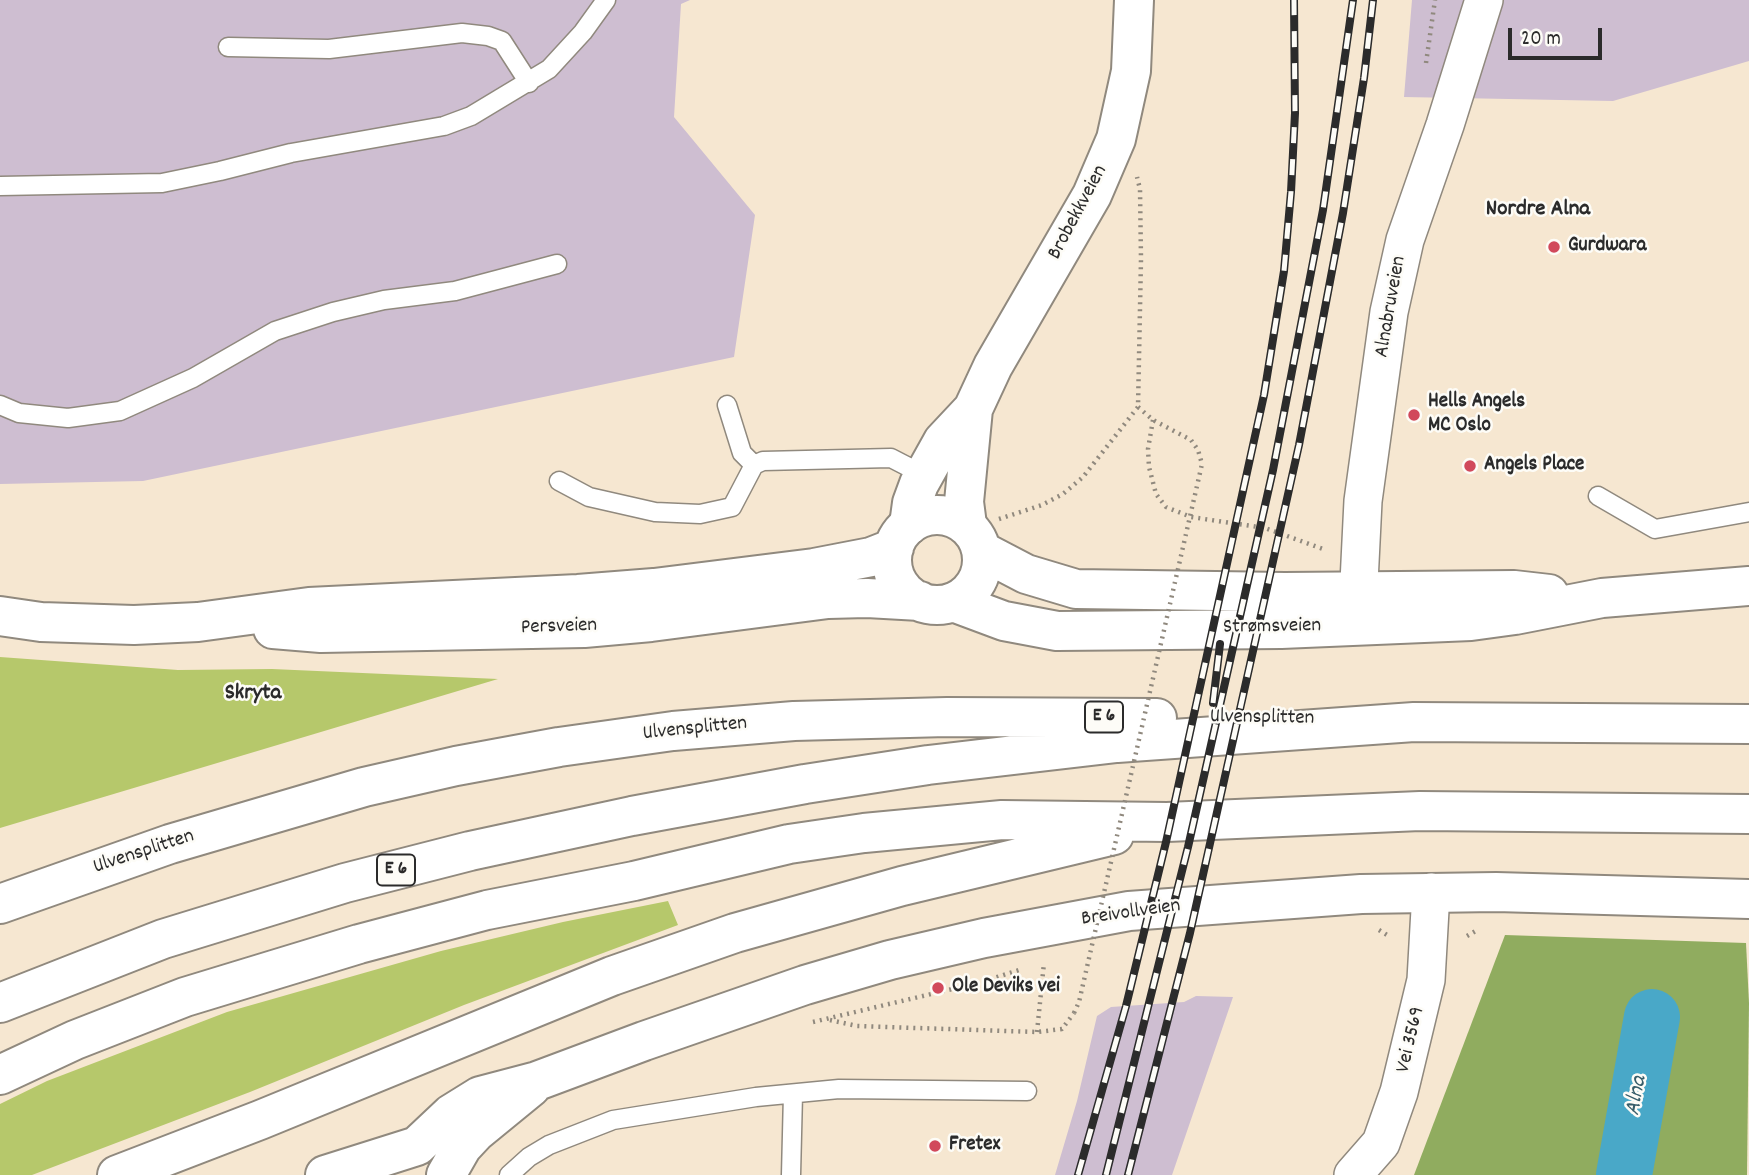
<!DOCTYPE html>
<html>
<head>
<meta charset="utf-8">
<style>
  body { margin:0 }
  #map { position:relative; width:1749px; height:1175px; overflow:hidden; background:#f6e7d1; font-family:Dekko,sans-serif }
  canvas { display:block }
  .scale { position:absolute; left:1508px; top:28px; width:94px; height:32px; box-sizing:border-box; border:4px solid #2b2b2b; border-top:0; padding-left:9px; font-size:21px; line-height:24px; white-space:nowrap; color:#2b2b2b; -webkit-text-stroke:5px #fdfcf7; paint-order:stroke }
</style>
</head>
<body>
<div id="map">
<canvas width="1749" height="1175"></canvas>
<div class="scale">20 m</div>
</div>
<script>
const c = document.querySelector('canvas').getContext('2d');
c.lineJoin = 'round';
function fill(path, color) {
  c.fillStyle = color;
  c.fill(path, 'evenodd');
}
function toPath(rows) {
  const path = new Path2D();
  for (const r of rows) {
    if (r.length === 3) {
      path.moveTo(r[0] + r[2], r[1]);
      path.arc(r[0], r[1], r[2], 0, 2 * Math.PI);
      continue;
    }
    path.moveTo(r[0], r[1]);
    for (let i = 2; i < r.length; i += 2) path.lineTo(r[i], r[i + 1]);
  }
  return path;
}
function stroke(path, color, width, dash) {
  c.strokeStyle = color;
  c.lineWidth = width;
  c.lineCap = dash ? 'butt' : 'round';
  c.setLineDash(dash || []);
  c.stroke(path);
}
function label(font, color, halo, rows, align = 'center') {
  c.font = font + ' Dekko,sans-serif';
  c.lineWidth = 5;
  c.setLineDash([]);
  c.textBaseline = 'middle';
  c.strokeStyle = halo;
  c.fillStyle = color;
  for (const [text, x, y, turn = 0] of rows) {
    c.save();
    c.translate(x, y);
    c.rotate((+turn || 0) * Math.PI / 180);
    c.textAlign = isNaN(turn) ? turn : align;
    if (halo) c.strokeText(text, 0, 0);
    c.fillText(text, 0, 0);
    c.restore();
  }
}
const industrial = toPath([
  [0,0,690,0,681,4,674,117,755,215,734,357,143,481,0,484],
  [1412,0,1749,0,1749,61,1613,101,1404,97],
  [1196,996,1233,997,1172,1175,1055,1175,1077,1101,1097,1016,1111,1007,1184,1002]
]);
const green = toPath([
  [0,657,178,670,272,669,498,679,0,828],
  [668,901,678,925,464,1005,250,1092,32,1175,0,1175,0,1104,47,1081,227,1012,441,951,563,922]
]);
const forest = toPath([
  [1505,935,1746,943,1749,1003,1747,1175,1414,1175]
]);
const river = toPath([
  [1624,1175,1652,1017]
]);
const path = toPath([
  [1426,63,1435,0],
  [1138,407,1153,420,1191,440,1198,450,1202,464],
  [1153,420,1148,449,1149,467,1156,494,1166,507,1191,517,1265,528,1323,549],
  [999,519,1042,505,1063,494,1083,477,1138,407,1141,259,1140,189,1137,177],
  [1379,930,1387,935],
  [1467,936,1479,929],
  [830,1020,857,1026,1037,1032,1062,1029,1074,1013],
  [813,1022,982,982,1022,969],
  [1037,1032,1044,963]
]);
const service = toPath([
  [228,47,329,49,462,33,488,36,502,41,529,83],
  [0,186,162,183,220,171,291,153,444,126,471,116,549,69,583,32,606,0],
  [0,405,19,413,68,418,120,411,193,378,275,331,333,312,384,300,455,291,557,264],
  [727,405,742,453,754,465],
  [559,481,589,497,655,512,700,514,732,507,754,465,763,461,891,458,924,475],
  [1598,496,1655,529,1749,512],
  [509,1175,529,1157,549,1145,613,1120,756,1097,839,1089,1027,1091],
  [791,1175,793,1094]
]);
const minor = toPath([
  [1357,623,1363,501,1389,312,1405,240,1445,125,1484,0],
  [1353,1175,1381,1143,1399,1092,1426,980,1431,892]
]);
const tertiary = toPath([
  [909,525,912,503,919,484,943,441,973,409,993,366,1092,195,1116,139,1131,71,1134,0],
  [967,525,964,502,973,409],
  [325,1175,417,1146,451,1114,480,1096,537,1081,644,1041,805,985,890,960,984,938,1129,911,1361,894,1496,892,1749,899],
  [446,1175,462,1147,476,1132,531,1087]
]);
const secondary = toPath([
  [937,560,45],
  [982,551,1026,574,1076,589,1285,592,1514,590,1549,594],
  [953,602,1004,621,1057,631,1281,629,1471,621,1515,615,1602,598,1749,586],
  [0,616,41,622,134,625,198,622,309,607,578,594,654,588,814,568,871,557,894,548],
  [273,629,321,633,584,628,651,622,828,599,867,598,920,601]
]);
const motorway = toPath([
  [0,904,170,844,364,787,456,766,559,747,673,731,794,721,947,717,1157,718],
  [0,1003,163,939,345,883,470,851,632,816,805,784,928,765,1117,743,1414,722,1749,724],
  [0,1075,75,1040,185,997,359,944,487,910,634,881,789,844,864,833,1002,820,1167,822,1420,811,1749,814],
  [117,1175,260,1120,612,976,735,933,902,886,1114,835]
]);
const rail = toPath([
  [1213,703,1220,644],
  [1078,1175,1126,1006,1166,842,1264,395,1284,271,1291,192,1295,113,1294,0],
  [1106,1175,1188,847,1273,470,1323,210,1353,0],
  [1128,1175,1190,933,1299,445,1343,213,1364,78,1373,0]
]);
const pathBridge = toPath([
  [1074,1013,1079,1002,1202,464]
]);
const markers = [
  [1554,247,7,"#d1495b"],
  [1414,415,7,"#d1495b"],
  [1470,466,7,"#d1495b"],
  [938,988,7,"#d1495b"],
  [935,1146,7,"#d1495b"]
];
const shields = [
  [1104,717,38],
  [396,870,38]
];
const shieldNames = [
  ["E 6",1104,717],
  ["E 6",396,870]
];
const streetNames = [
  ["Brobekkveien",1079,213,-62],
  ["Alnabruveien",1392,307,-80],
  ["Persveien",559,628,-2],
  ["Strømsveien",1272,628,-1],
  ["Ulvensplitten",1262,719,1],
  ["Ulvensplitten",695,730,-6],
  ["Ulvensplitten",144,853,-18],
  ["Breivollveien",1131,914,-8],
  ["Vei 3569",1412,1040,-77]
];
const poiNames = [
  ["Gurdwara",1568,247],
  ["Hells Angels",1428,403],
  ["MC Oslo",1428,427],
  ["Angels Place",1484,466],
  ["Ole Deviks vei",952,988],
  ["Fretex",949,1146]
];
const neighbourhoodNames = [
  ["Nordre Alna",1538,211],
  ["Skryta",253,695]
];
const waterNames = [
  ["Alna",1638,1096,-80]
];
fill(industrial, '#cebed1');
fill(green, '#b6c86b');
fill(forest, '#90ac5f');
stroke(river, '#49a8c8', 56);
stroke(service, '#90897e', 21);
stroke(minor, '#90897e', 40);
stroke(tertiary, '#90897e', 42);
stroke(secondary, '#90897e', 42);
stroke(motorway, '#90897e', 42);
stroke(path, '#90897e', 4.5, [2, 5]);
stroke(service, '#fff', 18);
stroke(minor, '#fff', 37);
stroke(tertiary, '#fff', 38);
stroke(secondary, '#fff', 38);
stroke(motorway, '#fff', 38);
stroke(rail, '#2b2b2b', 8);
stroke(rail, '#fdfcf7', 5, [16]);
stroke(pathBridge, '#90897e', 4.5, [2, 5]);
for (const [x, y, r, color] of markers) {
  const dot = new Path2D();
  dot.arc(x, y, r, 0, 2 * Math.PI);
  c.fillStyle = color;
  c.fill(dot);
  stroke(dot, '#fdfcf7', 2.5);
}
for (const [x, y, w] of shields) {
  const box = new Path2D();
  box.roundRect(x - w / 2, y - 15.5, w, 31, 5);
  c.fillStyle = '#fdfcf7';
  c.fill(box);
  stroke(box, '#2b2b2b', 2);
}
label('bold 19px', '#2b2b2b', null, shieldNames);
label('21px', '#2b2b2b', '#fdfcf7', streetNames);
label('bold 21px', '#2b2b2b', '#fdfcf7', poiNames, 'left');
label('bold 23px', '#2b2b2b', '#fdfcf7', neighbourhoodNames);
label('italic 23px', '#375d6a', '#fdfcf7', waterNames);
</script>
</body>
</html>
